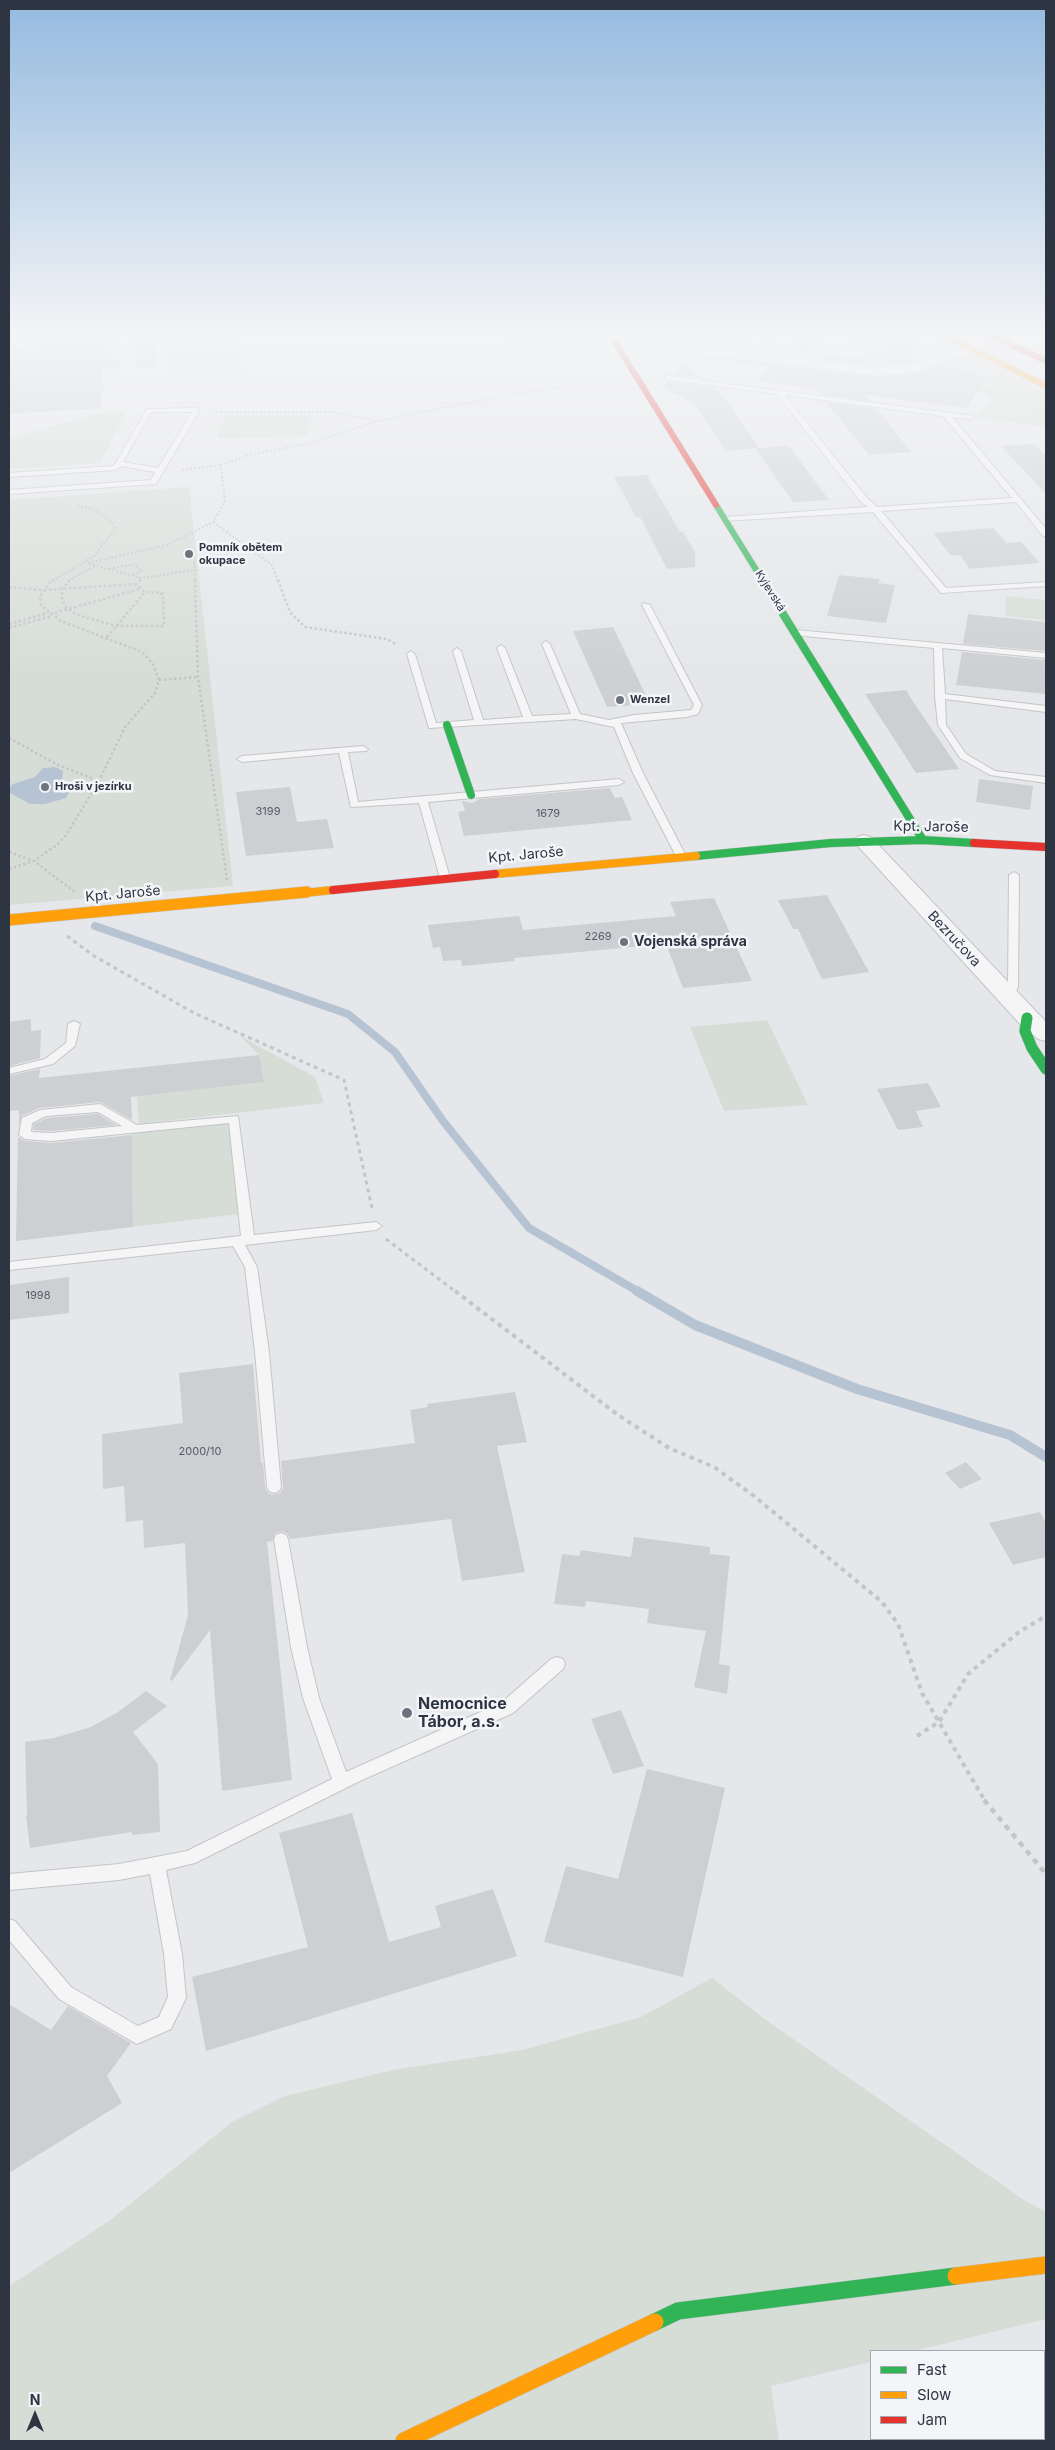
<!DOCTYPE html>
<html>
<head>
<meta charset="utf-8">
<style>
  body { margin:0 }
  #map { position:relative; width:1055px; height:2450px; overflow:hidden; background:#e5e7ea; font-family:Inter,sans-serif }
  canvas { display:block }
  .frame { position:absolute; inset:0; border:10px solid #2d3442; pointer-events:none }
  .legend { position:absolute; left:870px; top:2350px; width:175px; height:90px; box-sizing:border-box; background:#f4f5f8; border:1px solid #a4a8af; margin:0; padding:6px 9px; list-style:none; font-size:15px; color:#2d3442 }
  .legend li { display:flex; align-items:center; gap:10px; height:25px }
  .legend b { width:25px; border:1px solid #a4a8af }
  .north { position:absolute; left:10px; top:2390px; width:50px; height:50px; -webkit-text-stroke:4px #f4f5f8; paint-order:stroke; rotate:0deg; font-size:14px; font-weight:700; line-height:20px; text-align:center; color:#2d3442 }
  .north::after { content:''; display:block; margin:auto; width:18px; height:22px; background:#2d3442; clip-path:polygon(50% 0,100% 100%,50% 72%,0 100%) }
</style>
</head>
<body>
<div id="map">
<canvas width="1055" height="2450"></canvas>
<div class="frame"></div>
<ul class="legend">
<li><b style="height:6px;background:#30b455"></b>Fast</li>
<li><b style="height:6px;background:#ff9f0a"></b>Slow</li>
<li><b style="height:6px;background:#e5322d"></b>Jam</li>
</ul>
<div class="north">N</div>
</div>
<script>
const c = document.querySelector('canvas').getContext('2d');
c.lineJoin = 'round';
function fill(path, color) {
  c.fillStyle = color;
  c.fill(path, 'evenodd');
}
function toPath(rows) {
  const path = new Path2D();
  for (const r of rows) {
    path.moveTo(r[0], r[1]);
    for (let i = 2; i < r.length; i += 2) path.lineTo(r[i], r[i + 1]);
  }
  return path;
}
function stroke(path, color, width, dash) {
  c.strokeStyle = color;
  c.lineWidth = width;
  c.lineCap = dash ? 'butt' : 'round';
  c.setLineDash(dash || []);
  c.stroke(path);
}
function label(font, color, halo, rows, align = 'center') {
  c.font = font + ' Inter,sans-serif';
  c.lineWidth = 5;
  c.setLineDash([]);
  c.textBaseline = 'middle';
  c.strokeStyle = halo;
  c.fillStyle = color;
  for (const [text, x, y, turn = 0] of rows) {
    c.save();
    c.translate(x, y);
    c.rotate((+turn || 0) * Math.PI / 180);
    c.textAlign = isNaN(turn) ? turn : align;
    if (halo) c.strokeText(text, 0, 0);
    c.fillText(text, 0, 0);
    c.restore();
  }
}
const green = toPath([
  [165,336,236,336,244,374,170,379],
  [668,350,879,374,959,356,978,356,988,360,1046,392,1046,427,979,418,991,395,663,355],
  [127,411,100,463,9,469,9,439,104,412],
  [225,415,313,415,306,436,217,438],
  [189,487,233,886,9,905,9,500],
  [1006,596,1046,600,1046,620,1005,616],
  [767,1020,808,1105,724,1111,690,1027],
  [240,1036,315,1077,324,1103,139,1124,137,1096,263,1082,259,1055],
  [229,1123,239,1214,133,1227,132,1133],
  [712,1978,766,2020,1024,2200,1046,2212,1046,2319,914,2351,871,2351,871,2362,771,2386,779,2441,9,2441,9,2286,109,2221,232,2122,285,2096,393,2070,522,2050,641,2017]
]);
const water = toPath([
  [55,767,63,771,62,784,69,792,66,798,45,804,30,804,10,793,10,787,13,784,35,777,43,768]
]);
const streamFar1 = toPath([
  [95,926,348,1014,395,1052,443,1121,529,1228,639,1292]
]);
const stream = toPath([
  [637,1291,695,1325,857,1389,1010,1435,1046,1457]
]);
const building = toPath([
  [796,336,824,336,812,352,785,348],
  [894,340,920,343,907,364,877,366,825,360,830,355,861,359,868,350,884,352],
  [155,341,157,367,135,368,134,342],
  [99,342,125,369,102,370,104,392,101,393,102,408,9,414,9,348],
  [685,363,703,379,674,375],
  [770,365,877,378,918,374,936,367,976,372,973,377,984,379,968,408,864,395,870,401,819,394,814,388,757,381],
  [668,381,712,387,723,396,759,448,789,446,829,500,793,502,755,448,726,451,694,403,662,387],
  [826,402,877,409,911,452,869,455],
  [1034,444,1046,456,1046,494,1001,446],
  [647,475,680,532,683,532,695,552,695,567,667,569,640,517,636,517,614,477],
  [993,528,1007,543,1021,542,1040,563,970,569,960,555,951,556,933,533],
  [839,575,880,579,878,583,895,585,886,623,827,616],
  [968,614,1046,622,1046,651,963,644],
  [613,627,650,704,607,707,573,631],
  [962,652,1046,660,1046,694,956,685],
  [906,690,914,703,959,769,916,773,865,694],
  [979,779,1033,786,1030,810,976,802],
  [290,787,297,822,327,819,334,848,246,856,236,792],
  [610,788,615,798,622,797,632,820,464,836,458,812,465,811,462,801,472,803,480,799],
  [827,895,869,972,822,979,798,929,793,929,778,900],
  [714,898,752,981,683,988,666,944,514,958,515,961,462,966,461,960,443,961,440,947,433,948,428,925,519,916,523,930,676,916,670,902],
  [31,1019,31,1031,41,1030,40,1058,9,1066,9,1022],
  [259,1055,264,1082,131,1097,132,1120,100,1102,39,1108,21,1116,19,1127,19,1110,9,1111,9,1076,40,1069,39,1078],
  [928,1083,941,1107,916,1111,923,1127,898,1130,877,1089],
  [98,1114,116,1125,51,1131,33,1130,34,1124,47,1118],
  [132,1135,133,1227,16,1241,18,1137,25,1141,51,1143],
  [69,1277,69,1313,9,1320,9,1285],
  [253,1364,261,1463,263,1463,265,1488,268,1493,273,1495,280,1493,283,1488,281,1461,415,1443,410,1410,428,1407,427,1404,515,1392,527,1442,497,1446,525,1572,462,1581,451,1519,290,1539,288,1534,282,1531,275,1533,272,1541,267,1542,292,1780,222,1791,210,1630,172,1681,170,1680,188,1615,185,1543,144,1548,143,1520,126,1522,124,1486,103,1489,102,1434,183,1423,179,1373],
  [966,1462,982,1479,960,1489,945,1473],
  [1040,1512,1046,1523,1046,1557,1013,1565,989,1523],
  [634,1537,710,1547,710,1554,730,1556,719,1664,730,1666,727,1694,694,1687,706,1631,647,1623,649,1609,586,1601,585,1607,554,1604,562,1554,579,1556,581,1550,631,1557],
  [146,1691,167,1706,133,1732,158,1764,160,1832,132,1835,132,1832,30,1848,26,1816,27,1816,25,1742,54,1738,91,1727,118,1712],
  [621,1710,644,1766,613,1774,591,1719],
  [647,1769,725,1788,683,1977,544,1942,566,1866,618,1879],
  [352,1813,389,1942,441,1927,435,1906,493,1889,517,1956,206,2051,192,1977,308,1947,279,1833],
  [9,2004,51,2030,68,2006,131,2043,107,2076,122,2103,9,2173]
]);
const pathFar4 = toPath([
  [914,336,925,340],
  [838,346,899,336],
  [971,378,990,379],
  [934,383,1024,397],
  [976,389,983,379],
  [1035,411,1046,412],
  [212,412,332,412,377,421],
  [182,470,221,465],
  [213,522,272,565,278,581],
  [194,562,195,570],
  [88,563,167,545,213,522,225,501,221,465,248,455,307,444,378,421,503,396,616,379],
  [89,564,142,578,195,570,195,581],
  [109,569,134,564,142,571,133,575],
  [52,581,94,556,115,529,113,523,102,514,90,508,77,506],
  [68,581,95,566],
  [139,581,142,579]
]);
const pathFar3 = toPath([
  [70,580,62,589,62,599,67,609,81,616,116,626,164,626,163,595,160,593],
  [141,580,136,584,145,592,165,593],
  [195,580,198,677,227,880],
  [278,580,290,612,305,627,387,639,397,645],
  [9,587,42,590,136,584],
  [50,614,140,589],
  [9,624,48,613],
  [9,628,52,616],
  [107,637,145,592],
  [159,680,198,677],
  [9,738,56,764,99,781],
  [9,852,34,861,76,893],
  [9,869,34,861,58,844,66,835,99,781,125,727,155,693,159,680,153,664,142,652,61,621,41,605,40,597,49,583,54,580]
]);
const pathFar2 = toPath([
  [67,936,94,956,194,1013,344,1080,372,1208],
  [386,1239,456,1292]
]);
const pathFar1 = toPath([
  [455,1291,618,1415,669,1448,714,1467,754,1496,882,1602,898,1624,922,1693,985,1801],
  [917,1736,939,1722,968,1674,1019,1632,1046,1616]
]);
const path = toPath([
  [984,1800,1046,1874]
]);
const lane = toPath([
  [112,336,115,338,115,352,112,354,109,352,109,340,9,346,9,342,112,336],
  [766,336,772,336,764,347,828,356,825,358,761,350,757,353,754,351,755,349,685,339,688,337,758,346,766,336],
  [667,376,973,416,973,418,971,419,952,417,1046,529,1046,536,1043,536,1016,502,881,511,946,588,1046,582,1046,586,941,593,873,512,723,521,722,519,726,517,868,507,861,502,777,394,665,379,665,377,667,376],
  [785,395,943,416,1012,498,877,507,867,498,785,395],
  [197,408,200,410,156,484,9,494,9,490,151,480,155,472,121,466,116,470,9,477,9,473,114,466,147,409,197,408],
  [151,412,192,412,158,468,123,462,151,412],
  [643,603,650,605,702,705,698,714,687,717,621,723,643,773,686,856,681,859,676,856,633,773,614,727,576,719,429,728,407,654,411,651,415,654,436,723,474,720,453,651,457,648,461,651,483,720,523,717,497,648,501,645,505,648,532,716,571,714,542,644,546,641,550,644,580,714,609,720,634,715,691,710,694,705,642,605,643,603],
  [796,630,1046,653,1046,658,942,648,945,694,1046,706,1046,712,945,699,946,725,966,754,995,771,1046,777,1046,783,990,775,960,758,938,725,935,696,934,648,793,635,792,633,796,630],
  [363,746,368,749,366,751,348,752,358,802,619,779,624,782,619,785,428,802,450,878,445,881,440,878,419,803,351,807,339,753,242,762,237,759,242,756,363,746],
  [1014,872,1019,875,1018,987,1012,999,1008,1000,1003,997,1008,987,1009,875,1014,872],
  [74,1021,80,1024,75,1046,53,1064,9,1074,9,1068,45,1059,66,1043,68,1024,74,1021],
  [100,1104,137,1125,238,1116,254,1235,376,1222,382,1226,376,1230,245,1245,257,1267,269,1352,281,1487,279,1491,274,1493,269,1491,267,1487,255,1352,245,1267,233,1246,9,1270,9,1262,241,1236,229,1123,51,1141,25,1139,19,1135,22,1118,40,1110,100,1104],
  [98,1112,122,1126,51,1133,31,1132,32,1123,46,1116,98,1112],
  [281,1533,286,1535,288,1539,307,1647,319,1698,346,1772,501,1703,551,1659,557,1657,563,1659,565,1664,563,1669,513,1713,362,1780,195,1863,166,1870,182,1954,186,1998,171,2029,137,2044,59,1999,9,1940,9,1919,15,1921,71,1987,138,2026,159,2017,168,1997,164,1954,150,1874,119,1880,9,1890,9,1874,119,1864,187,1851,332,1779,303,1698,291,1647,274,1539,276,1535,281,1533]
]);
const street = toPath([
  [505,336,577,336,639,339,877,368,911,365,969,344,976,348,974,351,918,372,877,376,639,347,512,340,505,336],
  [864,835,871,837,1046,1022,1046,1041,1038,1039,1019,1023,857,845,854,841,857,837,864,835]
]);
const fastFar3 = toPath([
  [716,505,763,581]
]);
const fastFar2 = toPath([
  [762,580,923,840],
  [447,725,471,795],
  [696,856,831,843,923,840,974,843]
]);
const fastFar1 = toPath([
  [1027,1018,1025,1031,1032,1048,1046,1069]
]);
const fast = toPath([
  [655,2322,678,2311,956,2276]
]);
const slowFar3 = toPath([
  [946,336,1046,386]
]);
const slowFar2 = toPath([
  [495,874,696,856],
  [294,894,333,890]
]);
const slowFar1 = toPath([
  [9,920,307,892]
]);
const slow = toPath([
  [956,2276,1046,2265],
  [404,2441,655,2322]
]);
const jamFar1 = toPath([
  [993,336,1046,361],
  [615,342,716,505]
]);
const jam = toPath([
  [974,843,1046,847],
  [333,890,495,874]
]);
const markers = [
  [189,554,5,"#6d737d"],
  [620,700,5,"#6d737d"],
  [45,787,5,"#6d737d"],
  [624,942,5,"#6d737d"],
  [407,1713,6,"#6d737d"]
];
const farPoinames = [
  ["Pomník obětem",199,548],
  ["okupace",199,561],
  ["Wenzel",630,700],
  ["Hroši v jezírku",55,787]
];
const farStreetnames = [
  ["Kyjevská",770,591,58]
];
const numberNames = [
  ["3199",268,812],
  ["1679",548,814],
  ["2269",598,937],
  ["1998",38,1296],
  ["2000/10",200,1452]
];
const streetNames = [
  ["Kpt. Jaroše",931,827,1],
  ["Kpt. Jaroše",526,855,-5],
  ["Kpt. Jaroše",123,894,-5],
  ["Bezručova",954,939,47]
];
const poiNames = [
  ["Vojenská správa",634,942]
];
const nearPoinames = [
  ["Nemocnice",418,1704],
  ["Tábor, a.s.",418,1722]
];
fill(green, '#d6ddd6');
fill(water, '#b6c3d2');
stroke(streamFar1, '#b6c3d2', 8);
stroke(stream, '#b6c3d2', 10);
fill(building, '#cecfd2');
stroke(lane, '#c3c5c8', 2);
stroke(street, '#c3c5c8', 2);
stroke(fastFar3, '#c3c5c8', 7);
stroke(fastFar2, '#c3c5c8', 9);
stroke(fastFar1, '#c3c5c8', 12);
stroke(fast, '#c3c5c8', 18);
stroke(slowFar3, '#c3c5c8', 7);
stroke(slowFar2, '#c3c5c8', 9);
stroke(slowFar1, '#c3c5c8', 12);
stroke(slow, '#c3c5c8', 18);
stroke(jamFar1, '#c3c5c8', 7);
stroke(jam, '#c3c5c8', 9);
stroke(pathFar4, '#c3c5c8', 2, [2, 2]);
stroke(pathFar3, '#c3c5c8', 2.5, [2.5, 2.5]);
stroke(pathFar2, '#c3c5c8', 3, [4, 4]);
stroke(pathFar1, '#c3c5c8', 4, [4.5, 4.5]);
stroke(path, '#c3c5c8', 4.5, [5.5, 5.5]);
fill(lane, '#f5f5f6');
fill(street, '#f5f5f6');
stroke(fastFar3, '#30b455', 6);
stroke(fastFar2, '#30b455', 8);
stroke(fastFar1, '#30b455', 11);
stroke(fast, '#30b455', 17);
stroke(slowFar3, '#ff9f0a', 6);
stroke(slowFar2, '#ff9f0a', 8);
stroke(slowFar1, '#ff9f0a', 11);
stroke(slow, '#ff9f0a', 17);
stroke(jamFar1, '#e5322d', 6);
stroke(jam, '#e5322d', 8);
const sky = c.createLinearGradient(0, 0, 0, 679);
sky.addColorStop(0, '#94badf');
sky.addColorStop(0.49, '#f3f4f6');
sky.addColorStop(1, '#f3f4f600');
c.fillStyle = sky;
c.fillRect(0, 0, 1055, 679);
for (const [x, y, r, color] of markers) {
  const dot = new Path2D();
  dot.arc(x, y, r, 0, 2 * Math.PI);
  c.fillStyle = color;
  c.fill(dot);
  stroke(dot, '#f4f5f8', 2);
}
label('bold 11px', '#2d3442', '#f4f5f8', farPoinames, 'left');
label('11px', '#2d3442', '#f4f5f8', farStreetnames);
label('11px', '#565c67', null, numberNames);
label('14px', '#2d3442', '#f4f5f8', streetNames);
label('bold 14px', '#2d3442', '#f4f5f8', poiNames, 'left');
label('bold 16px', '#2d3442', '#f4f5f8', nearPoinames, 'left');
</script>
</body>
</html>
